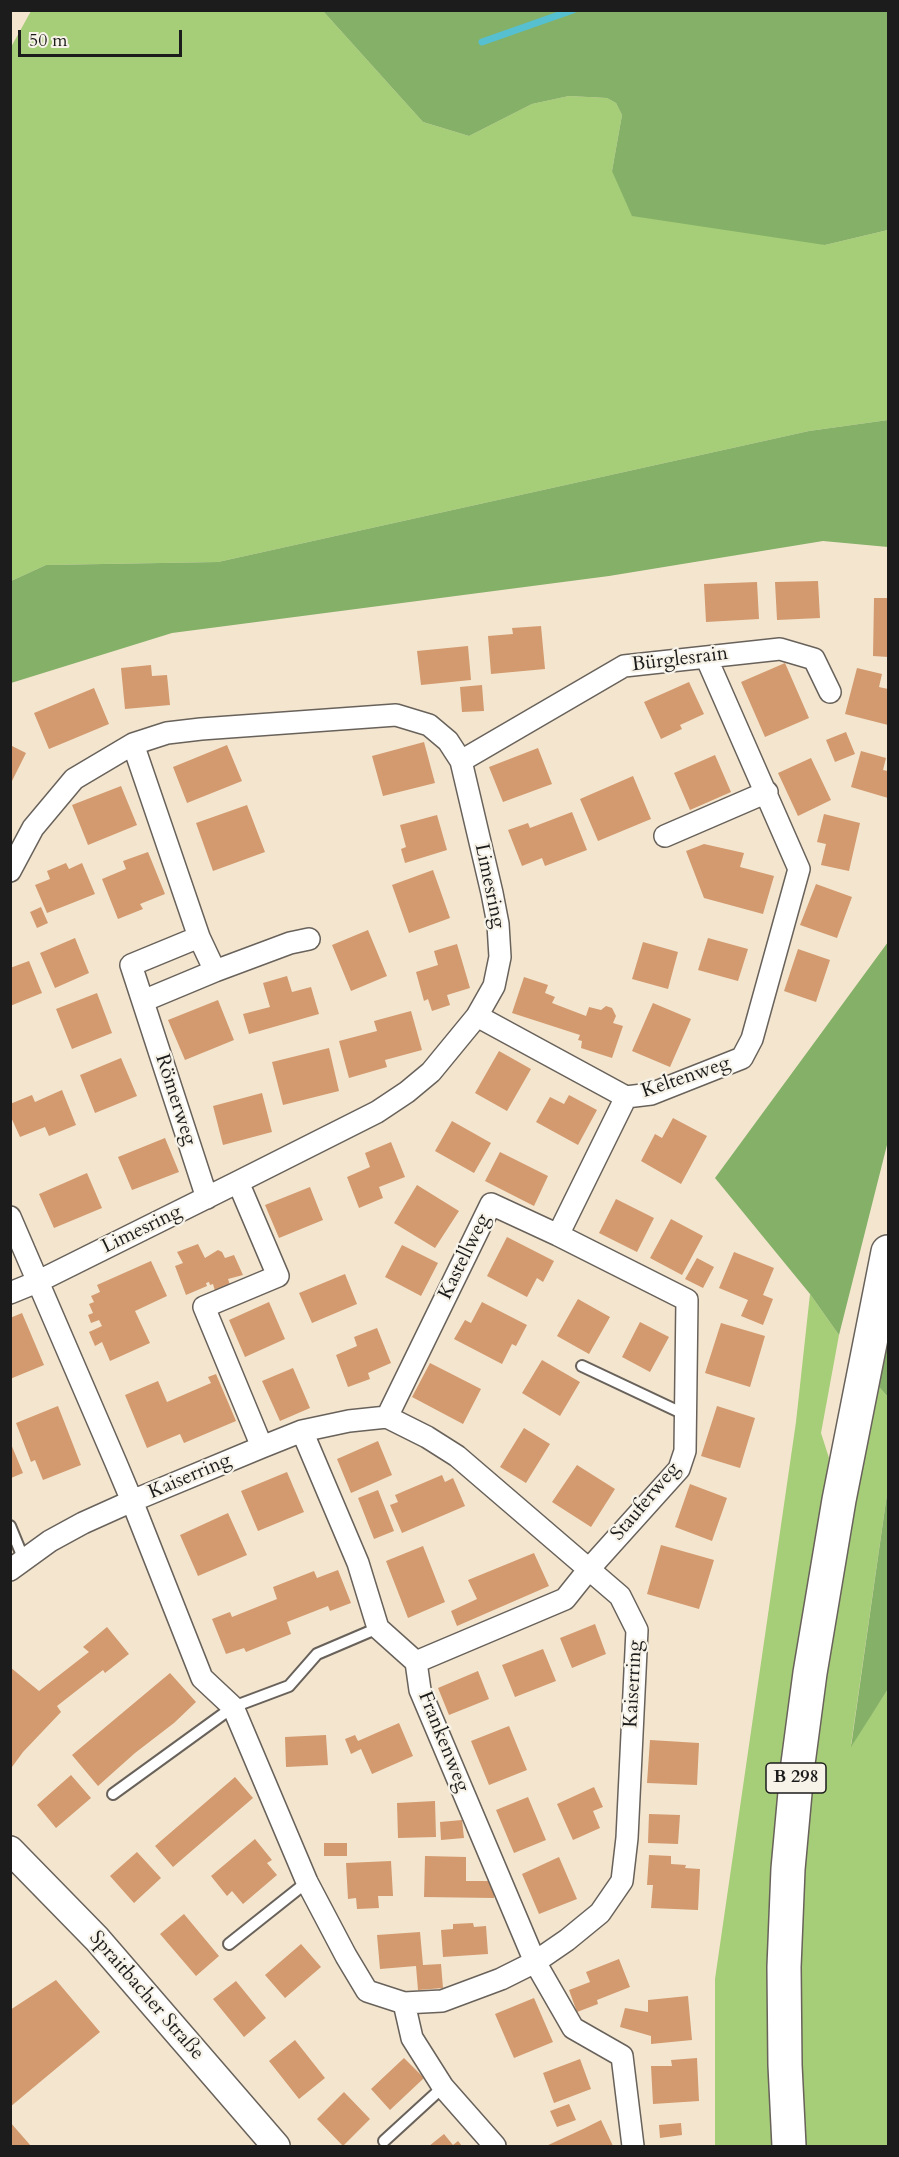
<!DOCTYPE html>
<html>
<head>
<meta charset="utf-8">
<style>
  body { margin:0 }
  #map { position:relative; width:899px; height:2157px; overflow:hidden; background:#f4e5cf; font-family:Cardo,serif }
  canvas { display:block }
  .frame { position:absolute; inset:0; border:12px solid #1c1c1c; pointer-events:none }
  .scale { position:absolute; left:18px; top:30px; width:164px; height:27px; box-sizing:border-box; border:3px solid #1c1c1c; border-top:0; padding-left:8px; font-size:18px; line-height:21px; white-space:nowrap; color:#1c1c1c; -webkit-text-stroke:4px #f7f3e8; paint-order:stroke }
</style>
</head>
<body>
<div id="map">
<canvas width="899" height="2157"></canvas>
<div class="frame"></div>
<div class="scale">50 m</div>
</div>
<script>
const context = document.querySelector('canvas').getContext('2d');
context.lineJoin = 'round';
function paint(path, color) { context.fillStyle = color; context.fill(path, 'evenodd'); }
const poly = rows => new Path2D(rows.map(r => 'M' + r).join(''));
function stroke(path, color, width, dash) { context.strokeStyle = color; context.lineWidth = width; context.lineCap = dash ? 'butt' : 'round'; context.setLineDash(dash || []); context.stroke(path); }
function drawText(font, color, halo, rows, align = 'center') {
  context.font = font + ' Cardo,serif'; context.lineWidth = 4.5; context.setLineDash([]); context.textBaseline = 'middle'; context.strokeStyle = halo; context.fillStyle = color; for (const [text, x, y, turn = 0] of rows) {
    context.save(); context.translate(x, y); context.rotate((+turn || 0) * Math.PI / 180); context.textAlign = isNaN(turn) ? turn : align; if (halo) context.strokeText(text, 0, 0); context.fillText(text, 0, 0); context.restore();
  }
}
paint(poly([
  [31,11,323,11,423,122,469,136,532,104,569,96,607,98,616,103,622,115,612,171,825,245,888,230,888,420,809,431,218,562,46,565,11,581,10,49],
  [810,1294,839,1335,821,1433,829,1458,795,1695,771,2066,772,2146,715,2146,715,1979,796,1422],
  [873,1380,888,1397,888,1487,851,1745,888,1689,888,2146,801,2146,796,2041,801,1887,815,1721]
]), '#a6cd77');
paint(poly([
  [323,11,888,11,888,230,825,245,632,216,612,171,622,115,616,103,607,98,569,96,532,104,469,136,423,122],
  [888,420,888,547,823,541,609,576,172,633,11,683,11,581,46,565,218,562,809,431],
  [888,942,888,1141,839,1335,810,1294,715,1178],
  [888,1324,888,1397,873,1380],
  [888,1487,888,1689,851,1747]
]), '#84b068');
stroke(poly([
  [482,42,573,10]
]), '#56c0d1', 7);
paint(poly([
  [818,581,820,618,777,620,775,582],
  [757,582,759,619,706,622,704,584],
  [874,598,888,598,888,657,873,656],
  [541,626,545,669,491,674,488,636,513,634,512,628],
  [468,646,471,680,421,685,417,651],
  [785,663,809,718,765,737,741,682],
  [151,665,152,676,167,675,170,705,125,709,121,668],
  [857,668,882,674,879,687,888,689,888,725,845,714],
  [689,682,704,714,680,725,682,729,661,739,644,702],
  [482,685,484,711,462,712,460,687],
  [94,688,109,724,49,749,34,713],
  [846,732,855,754,835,762,826,740],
  [424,742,435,783,383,796,372,756],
  [10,745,26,753,10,785],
  [227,745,242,781,187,803,173,767],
  [538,748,552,784,503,802,489,767],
  [861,751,886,758,883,770,888,771,888,798,851,787],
  [715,755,731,792,690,810,674,773],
  [811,758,831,800,798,816,778,773],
  [633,776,651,819,598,841,580,799],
  [121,786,137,825,88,845,72,805],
  [247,805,265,852,213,871,196,823],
  [572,812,587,850,545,866,542,858,522,866,508,830,528,823,530,828],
  [824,814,860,823,849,871,821,865,826,844,817,842],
  [437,815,447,850,405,863,401,849,406,847,400,825],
  [704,844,744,853,740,867,774,876,763,914,704,898,686,851],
  [148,852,165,894,140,904,143,909,118,919,102,879,126,869,123,861],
  [66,863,69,869,82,863,95,894,47,913,35,885,50,879,47,871],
  [433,870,450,918,409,933,392,885],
  [816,884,852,897,837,938,800,925],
  [41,907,48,923,37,928,30,912],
  [368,930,387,976,351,991,332,945],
  [75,938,89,973,55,988,40,953],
  [708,938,748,949,738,981,698,970],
  [643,942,678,952,668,989,632,979],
  [457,944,470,988,447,995,450,1005,432,1011,428,999,424,1001,416,972,438,965,434,951],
  [798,949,830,960,816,1002,784,991],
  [29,961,42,993,10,1006,10,968],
  [287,976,292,992,311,987,319,1014,249,1034,243,1014,270,1007,263,983],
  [524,977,548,985,545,993,555,997,552,1003,586,1016,589,1007,601,1010,606,1006,612,1008,616,1016,613,1023,623,1026,612,1058,581,1048,582,1041,578,1040,580,1035,512,1013],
  [97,993,112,1033,72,1049,56,1009],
  [218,1000,234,1040,185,1060,168,1020],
  [653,1003,691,1019,670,1067,632,1051],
  [411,1011,422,1050,385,1060,387,1067,349,1078,339,1041,377,1031,374,1021],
  [329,1048,339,1091,283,1105,272,1062],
  [499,1051,531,1069,507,1111,475,1093],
  [121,1058,137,1096,95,1113,80,1075],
  [62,1090,76,1125,49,1136,45,1127,20,1137,10,1115,10,1104,32,1095,35,1102],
  [262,1093,272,1132,223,1145,213,1106],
  [569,1095,597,1110,578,1145,536,1122,550,1097,564,1104],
  [673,1118,707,1136,681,1184,641,1161,655,1134,662,1138],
  [452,1121,491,1143,474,1173,435,1151],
  [165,1138,179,1172,132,1190,118,1157],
  [391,1142,405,1177,379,1187,383,1198,359,1208,347,1177,370,1167,365,1153],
  [500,1152,548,1176,534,1206,485,1181],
  [87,1173,102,1208,54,1228,39,1194],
  [417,1185,459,1211,435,1248,394,1223],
  [310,1187,323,1220,279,1238,265,1205],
  [616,1199,654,1218,637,1252,599,1233],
  [671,1219,703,1236,682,1275,650,1258],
  [507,1237,554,1261,543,1282,537,1278,527,1297,487,1276],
  [198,1244,205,1258,218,1250,222,1252,225,1258,234,1255,243,1275,228,1279,230,1285,215,1291,213,1284,210,1285,209,1282,206,1283,207,1286,186,1295,175,1266,183,1263,177,1252],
  [402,1245,438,1263,421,1296,385,1277],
  [734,1252,774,1268,763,1295,773,1299,763,1325,741,1316,748,1300,719,1288],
  [697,1258,714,1267,703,1288,685,1279],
  [151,1261,167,1296,135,1311,150,1343,110,1361,102,1342,95,1346,89,1332,102,1326,99,1320,91,1323,88,1315,93,1313,89,1304,94,1302,91,1296,100,1292,97,1285],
  [345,1274,357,1304,312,1323,299,1293],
  [578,1299,610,1317,589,1354,557,1336],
  [269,1302,285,1339,245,1357,229,1320],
  [482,1302,527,1325,516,1346,512,1344,502,1364,454,1339,465,1320,471,1323],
  [22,1313,44,1365,10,1379,10,1318],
  [640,1322,669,1337,650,1372,622,1357],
  [721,1323,765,1336,750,1387,705,1373],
  [377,1328,391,1363,368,1373,370,1379,348,1387,336,1355,357,1346,354,1337],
  [542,1360,580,1382,560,1416,522,1393],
  [430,1363,481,1389,463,1424,412,1397],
  [293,1368,310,1408,280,1421,262,1381],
  [216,1374,236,1421,184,1443,180,1434,147,1448,125,1395,158,1381,167,1402,211,1383,208,1377],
  [58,1406,81,1465,43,1480,35,1460,31,1462,16,1423],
  [717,1406,755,1418,740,1468,701,1456],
  [524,1428,550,1444,526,1483,500,1467],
  [378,1441,392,1475,351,1493,337,1459],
  [11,1444,23,1473,11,1478],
  [577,1465,615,1489,591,1527,552,1502],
  [287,1472,304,1512,258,1531,241,1491],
  [442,1475,445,1482,453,1478,465,1506,402,1533,390,1505,398,1502,395,1495],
  [690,1484,727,1498,712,1541,675,1527],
  [378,1490,394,1531,374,1539,358,1498],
  [228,1513,247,1555,198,1576,180,1535],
  [661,1545,714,1560,699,1609,647,1594],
  [423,1546,445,1602,408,1618,386,1561],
  [534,1553,549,1586,457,1626,451,1611,477,1599,468,1580],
  [338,1570,351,1603,330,1611,328,1606,287,1622,291,1634,246,1652,244,1648,226,1654,212,1619,230,1612,232,1617,277,1599,273,1587,314,1571,317,1578],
  [595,1624,606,1654,572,1668,560,1638],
  [107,1627,129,1654,105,1673,103,1670,57,1706,61,1712,23,1752,12,1767,10,1765,10,1667,39,1691,89,1652,83,1647],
  [543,1649,556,1681,515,1697,502,1665],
  [478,1671,489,1699,449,1715,438,1688],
  [170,1673,196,1702,174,1723,135,1753,98,1786,72,1755],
  [399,1723,413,1756,372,1774,361,1749,351,1754,345,1739,355,1735,358,1741],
  [509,1726,527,1770,489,1785,471,1741],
  [326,1735,328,1765,286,1767,285,1737],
  [650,1740,699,1743,697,1785,647,1783],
  [71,1775,91,1798,56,1828,37,1805],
  [235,1777,253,1798,173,1867,155,1846],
  [594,1787,603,1807,593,1811,600,1828,573,1840,557,1804],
  [528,1797,546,1840,514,1853,496,1810],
  [435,1801,436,1837,398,1838,397,1803],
  [649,1814,680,1815,678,1844,648,1843],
  [462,1820,464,1838,441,1840,440,1822],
  [255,1839,272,1860,267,1863,277,1875,243,1904,232,1891,227,1896,211,1876],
  [324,1843,347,1843,347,1856,324,1856],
  [137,1852,161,1878,134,1903,110,1876],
  [649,1855,671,1856,671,1864,686,1865,685,1868,700,1869,698,1910,651,1908,653,1885,647,1885],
  [425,1856,466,1857,466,1881,494,1881,494,1898,424,1897],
  [559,1857,577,1899,539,1914,522,1874],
  [391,1861,393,1896,378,1896,379,1908,357,1909,356,1898,348,1899,346,1863],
  [184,1914,219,1956,196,1976,160,1934],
  [473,1923,474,1927,486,1926,488,1954,443,1957,441,1930,453,1929,453,1924],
  [420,1932,423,1965,441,1964,443,1988,418,1990,416,1966,380,1969,377,1935],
  [301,1944,321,1967,285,1998,265,1975],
  [619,1959,630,1987,597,2000,598,2004,577,2012,569,1990,590,1982,586,1972],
  [56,1980,100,2032,10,2107,10,2010],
  [236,1981,266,2018,244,2037,213,1999],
  [688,1996,692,2040,651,2044,651,2036,620,2027,625,2008,648,2012,648,2000],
  [534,1998,553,2042,514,2058,495,2014],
  [295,2040,325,2078,299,2099,269,2061],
  [404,2058,424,2078,390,2110,371,2089],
  [697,2058,699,2101,653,2104,651,2066,672,2066,671,2060],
  [580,2059,591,2089,554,2103,543,2073],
  [344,2092,370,2119,343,2146,317,2119],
  [569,2104,576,2120,557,2127,550,2111],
  [601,2120,613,2146,546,2146,583,2129],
  [10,2122,31,2146,10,2146],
  [681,2123,682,2135,660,2138,659,2125],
  [444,2134,453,2145,458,2141,462,2146,429,2146]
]), '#d29a6e');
const service = poly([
  [582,1366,686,1415],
  [10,1526,24,1560],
  [113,1794,233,1707,289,1686,317,1654,378,1628],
  [229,1944,307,1882],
  [384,2141,443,2087]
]);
const minor = poly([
  [133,744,199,937],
  [461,761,624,666,780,649,814,659,830,692],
  [665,836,767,792],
  [10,871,33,828,74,779,133,744,167,733,201,729,396,715,429,725,448,741,461,761,492,893,498,924,500,957,494,986,477,1016,431,1072,407,1092,377,1112,238,1182,37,1282,10,1293],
  [215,971,290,943,309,939],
  [143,1001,215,971,199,937,131,965,207,1198],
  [477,1016,626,1097,651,1094,742,1058,752,1039,799,869,706,657],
  [238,1182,278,1276,204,1307,262,1447],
  [10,1217,116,1463,132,1501,202,1678,233,1707,307,1882,346,1956,367,1991,404,2003,442,2001,501,1979,535,1962,567,1940,600,1913,622,1881,627,1838,637,1630,620,1596,457,1456,427,1437,387,1417,349,1421,302,1431,262,1447,132,1501,83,1523,50,1541,10,1570],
  [558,1235,626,1097],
  [387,1417,491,1204,558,1235,687,1300,685,1451,679,1469,589,1569,565,1599,416,1662],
  [302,1431,358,1563,378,1628,416,1662,420,1690,535,1962,573,2028,622,2056,633,2146],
  [404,2003,412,2038,443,2087,495,2146]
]);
const tertiary = poly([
  [10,1850,97,1939,276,2146]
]);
const primary = poly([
  [789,2146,785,2065,784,1967,788,1869,797,1771,810,1673,839,1500,888,1252]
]);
stroke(service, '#68625b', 14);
stroke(minor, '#68625b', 24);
stroke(tertiary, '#68625b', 30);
stroke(primary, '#68625b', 36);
stroke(service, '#fff', 10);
stroke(minor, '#fff', 21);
stroke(tertiary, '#fff', 27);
stroke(primary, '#fff', 33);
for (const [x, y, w] of [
  [796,1778,60]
]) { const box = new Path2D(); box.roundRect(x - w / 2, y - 15, w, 30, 4.5); context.fillStyle = '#f7f3e8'; context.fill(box); stroke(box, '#1c1c1c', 1.5); }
drawText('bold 18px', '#1c1c1c', null, [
  ["B 298",796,1778]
]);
drawText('20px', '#1c1c1c', '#f7f3e8', [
  ["Bürglesrain",680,660,-7],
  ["Limesring",489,886,78],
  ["Keltenweg",686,1078,-19],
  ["Römerweg",175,1100,72],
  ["Limesring",142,1230,-26],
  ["Kastellweg",465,1257,-64],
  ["Kaiserring",190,1477,-23],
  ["Stauferweg",646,1502,-50],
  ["Kaiserring",634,1684,-87],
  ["Frankenweg",443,1742,68],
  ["Spraitbacher Straße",146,1996,49]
]);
</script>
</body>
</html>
